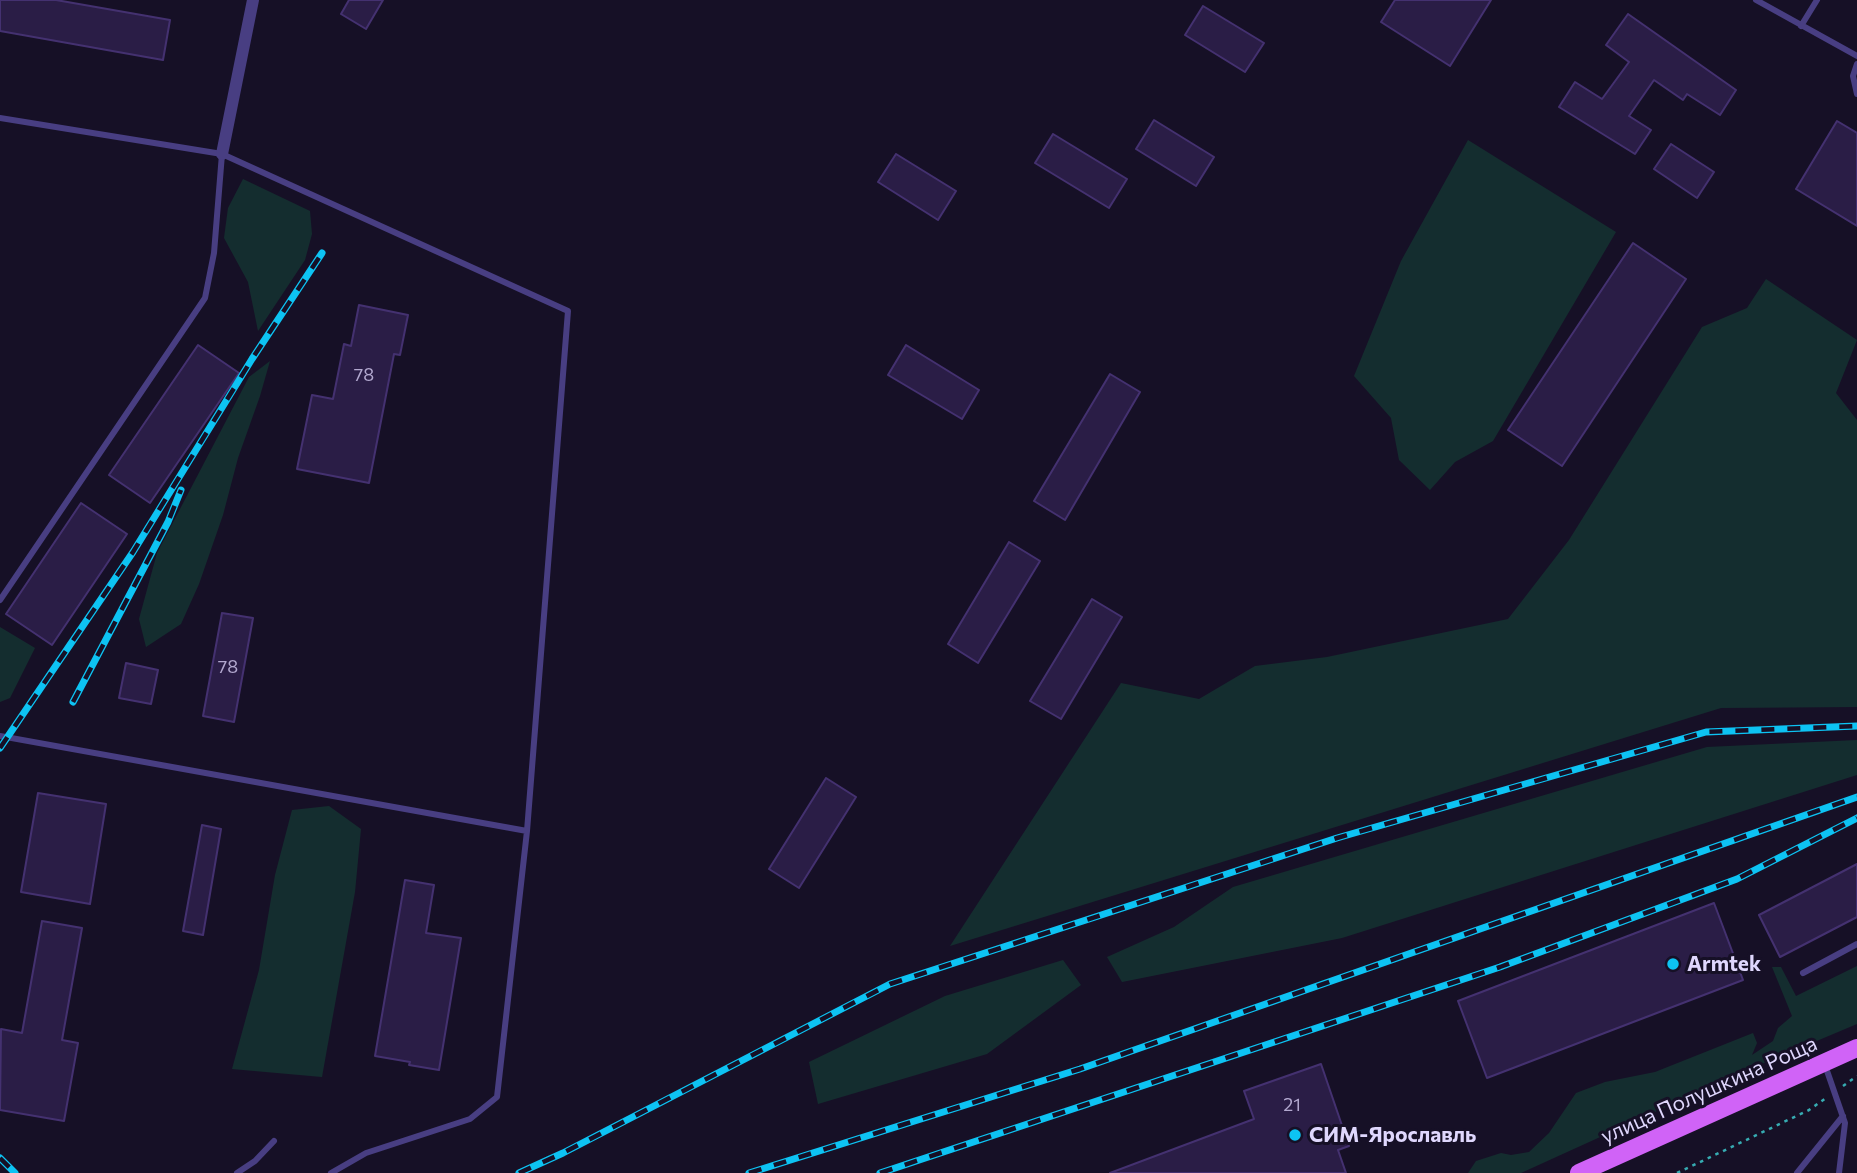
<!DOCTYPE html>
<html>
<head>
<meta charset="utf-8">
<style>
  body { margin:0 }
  canvas { display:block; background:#161026 }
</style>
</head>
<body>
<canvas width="1857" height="1173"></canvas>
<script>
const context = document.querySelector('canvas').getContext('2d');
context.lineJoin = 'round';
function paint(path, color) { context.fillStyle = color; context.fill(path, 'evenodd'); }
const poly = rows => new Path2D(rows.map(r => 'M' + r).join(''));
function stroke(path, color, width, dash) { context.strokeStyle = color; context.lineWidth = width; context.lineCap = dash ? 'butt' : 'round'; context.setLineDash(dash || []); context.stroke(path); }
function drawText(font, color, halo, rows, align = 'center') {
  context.font = font + ' Commissioner,sans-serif'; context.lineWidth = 6; context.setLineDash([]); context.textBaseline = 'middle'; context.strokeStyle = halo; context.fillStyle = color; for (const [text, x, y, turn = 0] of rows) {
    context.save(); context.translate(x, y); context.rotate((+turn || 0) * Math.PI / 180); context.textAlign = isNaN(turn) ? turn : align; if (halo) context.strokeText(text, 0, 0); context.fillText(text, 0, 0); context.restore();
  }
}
paint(poly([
  [1468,140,1616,232,1493,441,1455,462,1430,490,1399,460,1391,418,1354,376,1401,261],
  [243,179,310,211,312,234,305,260,258,331,248,282,224,238,228,208],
  [1766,279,1857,340,1836,393,1857,420,1857,707,1721,708,950,946,1121,683,1199,699,1255,666,1327,657,1508,619,1569,540,1702,327,1747,308],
  [270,361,260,396,238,458,223,515,199,584,181,624,146,647,139,619,157,553,249,377],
  [0,627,35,648,10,698,0,702],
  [1857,740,1857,775,1342,938,1122,982,1107,957,1174,927,1233,887,1707,747],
  [329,806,361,829,355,892,322,1077,232,1069,259,970,275,875,292,810],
  [1063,960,1081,985,987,1054,818,1104,809,1062,945,996],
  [1857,966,1857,1024,1743,1072,1521,1173,1468,1173,1476,1161,1501,1153,1511,1155,1529,1152,1549,1133,1576,1093,1605,1082,1655,1072,1753,1033,1757,1043,1752,1055,1773,1041,1778,1028,1792,1016,1772,967,1781,967,1796,996]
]), '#142d2f');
const building = poly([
  [0,0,56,0,170,20,163,60,0,31,0,0],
  [349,0,383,0,366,29,341,14,349,0],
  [1395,0,1491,0,1450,66,1381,22,1395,0],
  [1203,6,1264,43,1245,72,1185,35,1203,6],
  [1628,14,1736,90,1720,115,1687,94,1683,100,1654,80,1629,116,1651,130,1635,154,1559,107,1575,82,1602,99,1629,62,1606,45,1628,14],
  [1154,120,1214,157,1196,186,1136,149,1154,120],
  [1837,121,1857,133,1857,226,1796,189,1837,121],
  [1053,134,1127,179,1109,208,1035,163,1053,134],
  [1671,144,1714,172,1697,198,1654,169,1671,144],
  [896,154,956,191,938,220,878,182,896,154],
  [1633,243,1686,279,1562,466,1508,430,1633,243],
  [359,305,408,315,400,355,394,354,369,483,297,469,312,395,333,399,344,344,351,346,359,305],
  [198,345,239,373,150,503,109,475,198,345],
  [906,345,979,390,962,419,888,375,906,345],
  [1110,374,1140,392,1065,520,1034,501,1110,374],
  [81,503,127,534,52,645,6,614,81,503],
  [1009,542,1040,561,978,663,948,644,1009,542],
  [1092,599,1122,617,1061,719,1030,701,1092,599],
  [222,613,253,618,234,722,203,716,222,613],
  [126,663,158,670,151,704,119,698,126,663],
  [826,778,856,797,799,888,769,869,826,778],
  [38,793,106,804,90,904,21,892,38,793],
  [202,825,221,829,203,935,183,931,202,825],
  [1857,864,1857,917,1780,957,1759,915,1857,864],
  [405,880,434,885,426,933,461,938,439,1070,409,1065,410,1062,375,1056,405,880],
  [1714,903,1743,980,1487,1078,1458,1001,1714,903],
  [42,921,82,928,62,1040,78,1043,64,1121,0,1110,1,1029,22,1033,42,921],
  [1321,1064,1349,1146,1338,1150,1346,1173,1110,1173,1254,1119,1244,1091,1321,1064]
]);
paint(building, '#2a1d46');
stroke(building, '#443170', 2);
stroke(poly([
  [1843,1086,1857,1076],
  [1677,1173,1809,1110,1826,1098]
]), '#36acb2', 2.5, [3.5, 5]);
stroke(poly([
  [1756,0,1857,56],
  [1801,26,1817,0],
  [1857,64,1853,76,1857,94],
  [0,118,222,154,568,311,527,831,497,1097,470,1119,366,1153,331,1173],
  [0,600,205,298,214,253,222,154],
  [0,736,527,831],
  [1803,973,1857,944],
  [1825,1065,1845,1123,1839,1173],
  [237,1173,255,1161,274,1141],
  [1797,1173,1843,1116]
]), '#483e82', 6);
stroke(poly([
  [222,154,253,0]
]), '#483e82', 12);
stroke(poly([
  [1579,1173,1857,1048]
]), '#d063f7', 18);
const rail = poly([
  [73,702,168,522,181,490],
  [0,748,133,552,252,359,322,253],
  [0,1158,15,1173],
  [519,1173,563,1153,890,984,1337,838,1706,732,1857,726],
  [749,1173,1080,1069,1857,797],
  [880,1173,1500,967,1737,879,1857,818]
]);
stroke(rail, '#0dc3f3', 7);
stroke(rail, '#161026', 4.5, [13]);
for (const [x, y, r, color] of [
  [1673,964,7,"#0dc3f3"],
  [1295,1135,7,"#0dc3f3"]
]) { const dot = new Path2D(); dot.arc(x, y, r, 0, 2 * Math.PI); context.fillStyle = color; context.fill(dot); stroke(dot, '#161026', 2.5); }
drawText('18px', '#b2a8cf', null, [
  ["78",364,375],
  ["78",228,667],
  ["21",1292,1105]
]);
drawText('bold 21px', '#dfd7fd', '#161026', [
  ["Armtek",1687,964],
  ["СИМ-Ярославль",1309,1135]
], 'left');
drawText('21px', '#dfd7fd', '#161026', [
  ["улица Полушкина Роща",1709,1090,-24]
]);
</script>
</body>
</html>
